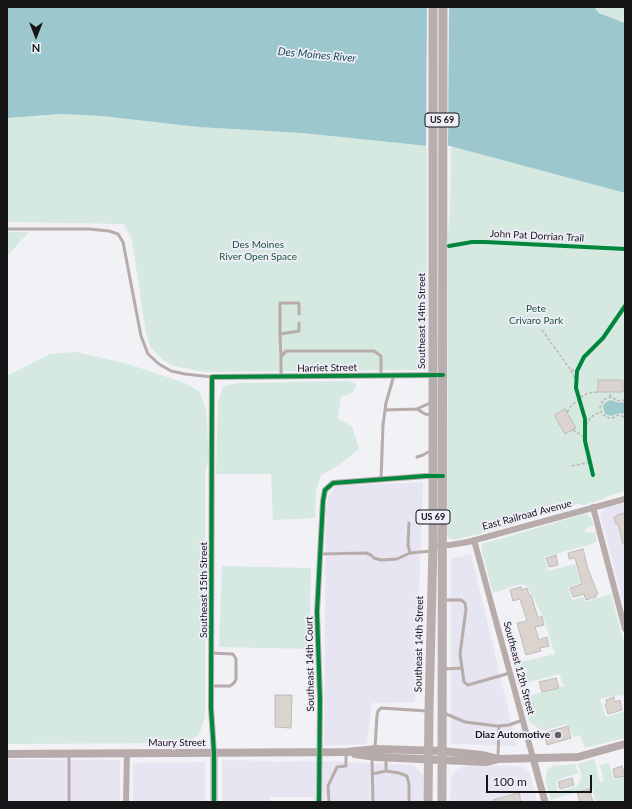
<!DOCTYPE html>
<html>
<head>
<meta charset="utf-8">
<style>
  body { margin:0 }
  #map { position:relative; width:632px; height:809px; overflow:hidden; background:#f1f1f6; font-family:Lato,sans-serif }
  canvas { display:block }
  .frame { position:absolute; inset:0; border:8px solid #151417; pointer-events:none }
  .north { position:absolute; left:16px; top:16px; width:40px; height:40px; -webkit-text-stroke:3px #f0eef9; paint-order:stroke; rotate:180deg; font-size:11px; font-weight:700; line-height:16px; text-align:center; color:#151417 }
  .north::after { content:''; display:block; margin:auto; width:14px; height:18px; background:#151417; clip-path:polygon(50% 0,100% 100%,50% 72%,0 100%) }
  .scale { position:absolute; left:486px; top:775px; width:106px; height:18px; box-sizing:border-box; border:2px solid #151417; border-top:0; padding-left:5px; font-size:12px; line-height:14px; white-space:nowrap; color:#151417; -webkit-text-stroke:3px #f0eef9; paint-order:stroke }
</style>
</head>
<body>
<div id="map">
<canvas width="632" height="809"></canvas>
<div class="frame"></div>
<div class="north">N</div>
<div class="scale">100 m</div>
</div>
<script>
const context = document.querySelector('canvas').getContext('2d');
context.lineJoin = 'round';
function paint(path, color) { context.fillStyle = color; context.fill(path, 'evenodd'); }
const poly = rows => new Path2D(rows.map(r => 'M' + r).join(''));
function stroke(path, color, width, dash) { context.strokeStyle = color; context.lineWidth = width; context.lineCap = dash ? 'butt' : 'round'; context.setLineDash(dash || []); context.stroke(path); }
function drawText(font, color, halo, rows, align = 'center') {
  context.font = font + ' Lato,sans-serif'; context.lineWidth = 3.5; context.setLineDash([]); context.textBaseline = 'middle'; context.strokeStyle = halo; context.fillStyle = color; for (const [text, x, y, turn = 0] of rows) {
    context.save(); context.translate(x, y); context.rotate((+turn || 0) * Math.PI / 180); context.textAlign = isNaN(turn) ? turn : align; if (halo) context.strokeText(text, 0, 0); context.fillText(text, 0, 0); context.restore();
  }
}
paint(poly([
  [423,482,415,702,372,703,367,744,324,746,326,511,328,497,336,486],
  [625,503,625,610,600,514,605,508],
  [471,554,517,746,451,744,451,559],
  [7,759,120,760,120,802,7,802],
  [222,760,270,761,270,762,322,761,414,765,423,775,423,802,314,802,314,797,270,797,270,802,222,802],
  [205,762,205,802,133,802,133,763],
  [476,765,518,766,524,768,529,772,537,802,450,802,451,780,454,773,456,770,465,766]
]), '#e6e5f1');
paint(poly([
  [594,7,625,7,625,23,599,13],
  [61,114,101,116,198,127,302,133,427,146,427,370,206,372,177,367,164,361,151,348,146,333,132,240,124,224,7,222,7,118],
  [451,146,625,193,625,491,608,496,601,500,584,505,578,504,520,520,515,524,455,540,449,538,447,533,448,249,447,232,448,232,450,212],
  [7,232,29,232,7,256],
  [76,352,128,364,182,382,199,391,206,409,209,456,205,473,205,717,199,735,185,743,7,744,7,376,50,354],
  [348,381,357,384,353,392,341,397,338,419,352,426,359,449,339,465,321,475,316,492,315,518,273,520,271,474,216,474,218,402,223,386,239,383],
  [587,514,592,520,593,526,585,529,586,533,595,532,597,541,592,544,544,557,548,571,575,564,581,583,568,587,572,600,583,597,585,602,611,594,625,646,625,695,613,696,600,699,606,717,625,711,625,738,585,748,580,735,573,737,568,724,542,731,529,721,521,698,564,686,559,674,518,685,515,674,527,672,526,667,515,670,513,664,555,654,543,616,527,586,522,584,493,593,482,552,482,544,581,515],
  [222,566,311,568,309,649,219,647],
  [594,759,600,782,604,781,600,765,609,763,614,780,625,776,625,802,596,802,592,787,551,800,545,779,547,770,552,766,575,764,578,773,556,781,558,792,577,786,582,777,578,764]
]), '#d6e9e1');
paint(poly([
  [7,7,594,7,599,13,625,23,625,193,450,146,427,146,302,133,198,127,101,116,61,114,7,118],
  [610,400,619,403,625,402,625,414,619,413,611,416,605,414,603,406,605,403]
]), '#9cc8cd');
paint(poly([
  [427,7,449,7,448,148,426,148]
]), '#f1f1f6');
const building = poly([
  [598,380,623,380,623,392,598,392,598,380],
  [565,409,576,428,565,434,554,415,565,409],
  [625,513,625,544,623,544,618,523,616,524,614,517,618,516,617,515,625,513],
  [583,549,588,569,598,594,596,595,596,597,586,600,584,594,573,597,570,588,582,584,575,558,569,559,568,553,583,549],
  [556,555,558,565,549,567,546,558,556,555],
  [521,587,522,590,527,588,529,595,531,595,538,618,542,616,544,625,535,627,539,640,547,637,549,646,540,648,541,651,526,655,517,623,527,621,520,599,513,601,510,590,521,587],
  [556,678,559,688,542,692,539,682,556,678],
  [275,695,292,695,291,728,275,727,275,695],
  [614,697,615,702,620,700,622,710,608,714,605,705,607,704,606,700,614,697],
  [568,726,571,738,547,745,544,733,568,726],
  [622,766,625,776,615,778,613,769,622,766],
  [572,778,574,785,560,789,558,782,572,778],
  [589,789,593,802,580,802,577,792,589,789],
  [519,793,521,802,493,802,493,800,519,793]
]);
paint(building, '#dad3ce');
stroke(building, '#bdbcbd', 1);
stroke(poly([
  [542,330,570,369,576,380],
  [571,370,577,371],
  [610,397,610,392],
  [625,400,617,401,612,397,607,398,603,400,600,407,602,414,609,418,613,418,618,415,625,417],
  [567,412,572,405,581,397,588,393,598,392],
  [586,425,591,417,600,412],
  [573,430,584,437],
  [572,466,590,462]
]), '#bbb5b5', 1.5, [3, 2]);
stroke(poly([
  [7,229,89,229,109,231,118,234,123,242,141,336,148,354,159,364,171,371,185,374,212,377],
  [299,314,299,303,280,303,280,334,299,331,299,323],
  [280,334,281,357],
  [281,376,281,357,286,351,374,351,381,356,381,375],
  [417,409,425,414,432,415],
  [385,410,417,409,432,402],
  [417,457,423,455,432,450],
  [381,480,383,425,386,403,394,375],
  [409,523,408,545,410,553],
  [320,554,366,553,371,555,374,558,381,560,397,559,410,553,431,551],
  [444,600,461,600,465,603,466,609,460,654,464,682,468,685,510,673],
  [211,653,233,654,236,659,236,679,234,683,230,686,211,686],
  [444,669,462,668],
  [444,713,465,722,497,726,509,725,523,720],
  [375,749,377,715,378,711,381,708,427,711],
  [69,754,69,802],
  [498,757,499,726],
  [372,758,373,802],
  [386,771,399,773,407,776,409,784,409,802],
  [372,774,386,771,386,758],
  [329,802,328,786,337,767,346,766,346,752]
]), '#b7acaa', 3);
stroke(poly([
  [593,507,625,629],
  [474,540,533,758],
  [439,545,450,545,468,542,625,499],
  [214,753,211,708,212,377,435,375],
  [126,802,127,753],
  [319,802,320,700,317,612,323,501,325,490,333,483,426,476,443,476]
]), '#b7acaa', 6);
stroke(poly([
  [214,753,214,802],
  [533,758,545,802]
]), '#b7acaa', 7);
stroke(poly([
  [7,754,346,752,377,749,442,751,482,755,498,759],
  [355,754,376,757,486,762,498,759,578,757,625,744]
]), '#b6abaa', 8);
stroke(poly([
  [428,802,429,711,433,545,433,7],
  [442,802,443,7]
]), '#b8aead', 9);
stroke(poly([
  [449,246,472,242,485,242,625,249],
  [593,475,585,441,585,419,576,388,577,371,584,357,603,338,625,306],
  [214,802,214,753,211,708,212,377,443,375],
  [319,802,320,700,317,612,323,501,325,490,333,483,426,476,443,476]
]), '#00873e', 4);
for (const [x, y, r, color] of [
  [558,735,4,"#626165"]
]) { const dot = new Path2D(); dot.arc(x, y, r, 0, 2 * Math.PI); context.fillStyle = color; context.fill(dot); stroke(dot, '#f0eef9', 1.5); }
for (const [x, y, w] of [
  [442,120,34],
  [433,517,34]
]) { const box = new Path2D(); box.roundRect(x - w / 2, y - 7, w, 14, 3); context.fillStyle = '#f0eef9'; context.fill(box); stroke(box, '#151417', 1); }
drawText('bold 9px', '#151417', null, [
  ["US 69",442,120],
  ["US 69",433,517]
]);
drawText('10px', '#151417', '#f0eef9', [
  ["John Pat Dorrian Trail",537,236,3],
  ["Southeast 14th Street",422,321,-90],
  ["Harriet Street",327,368,-1],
  ["East Railroad Avenue",527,515,-15],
  ["Southeast 15th Street",204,590,-90],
  ["Southeast 14th Street",419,644,-89],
  ["Southeast 14th Court",310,664,-91],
  ["Southeast 12th Street",519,668,75],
  ["Maury Street",177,743]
]);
drawText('10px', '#18543b', '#f0eef9', [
  ["Des Moines",258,245],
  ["River Open Space",258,257],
  ["Pete",536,309],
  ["Crivaro Park",536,321]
]);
drawText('bold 10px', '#151417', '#f0eef9', [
  ["Diaz Automotive",550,735]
], 'right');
drawText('italic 11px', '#154d51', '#f0eef9', [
  ["Des Moines River",317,55,5]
]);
</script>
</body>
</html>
